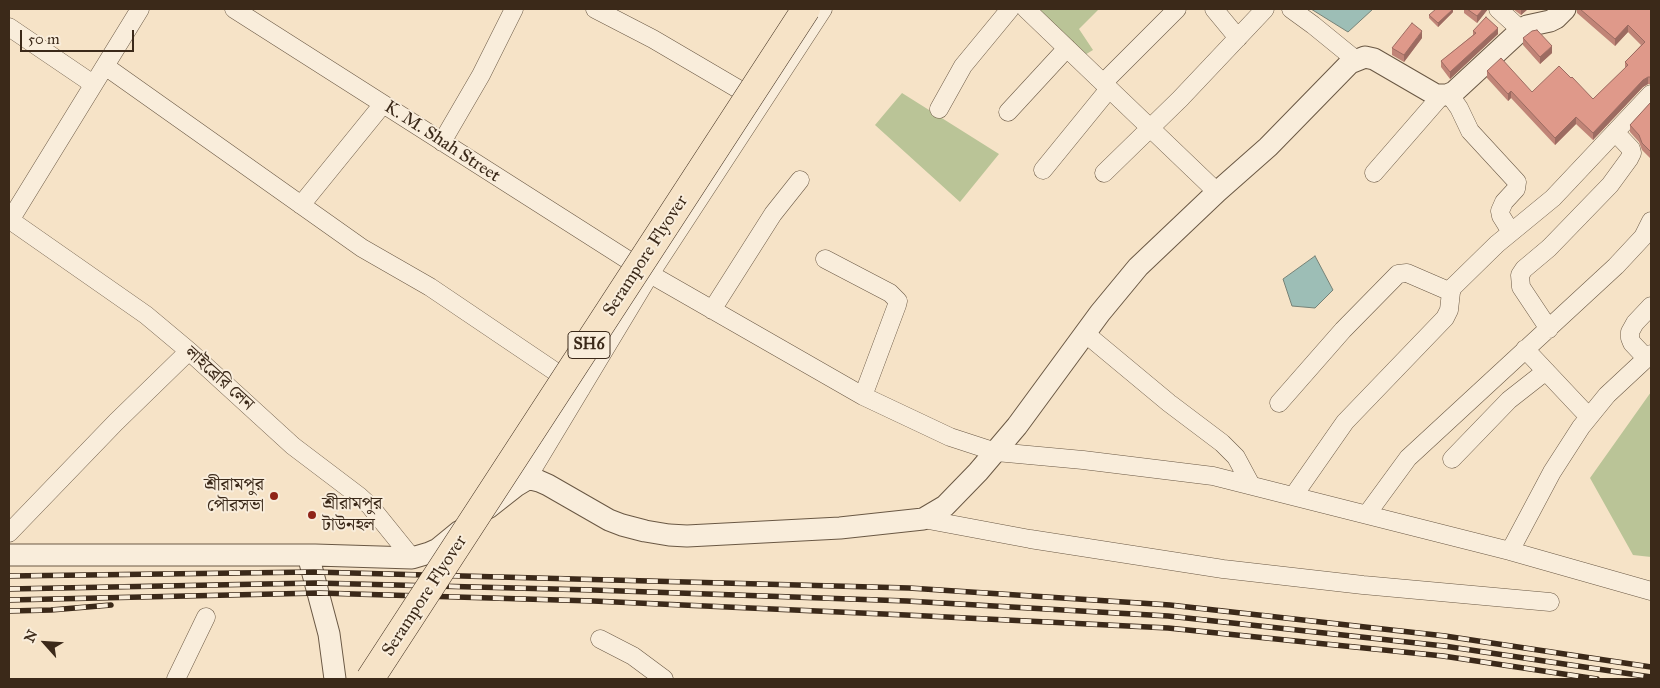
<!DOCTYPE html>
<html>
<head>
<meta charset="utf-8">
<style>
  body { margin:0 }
  #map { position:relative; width:1660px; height:688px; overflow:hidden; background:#f6e3c7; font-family:"IM FELL Great Primer",serif }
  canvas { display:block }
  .frame { position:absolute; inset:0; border:10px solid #3b2919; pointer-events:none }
  .north { position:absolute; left:20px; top:618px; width:50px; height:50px; -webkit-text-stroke:4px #f9eddb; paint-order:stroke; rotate:296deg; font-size:14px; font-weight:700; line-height:20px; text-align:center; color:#3b2919 }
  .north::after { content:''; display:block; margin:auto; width:18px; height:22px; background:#3b2919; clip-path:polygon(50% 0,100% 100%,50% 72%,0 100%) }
  .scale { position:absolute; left:20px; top:30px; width:114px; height:22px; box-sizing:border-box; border:2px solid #3b2919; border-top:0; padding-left:6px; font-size:15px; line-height:18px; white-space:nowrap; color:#3b2919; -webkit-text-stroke:4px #f9eddb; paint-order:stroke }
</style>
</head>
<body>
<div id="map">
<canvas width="1660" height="688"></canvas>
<div class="frame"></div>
<div class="north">N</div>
<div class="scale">50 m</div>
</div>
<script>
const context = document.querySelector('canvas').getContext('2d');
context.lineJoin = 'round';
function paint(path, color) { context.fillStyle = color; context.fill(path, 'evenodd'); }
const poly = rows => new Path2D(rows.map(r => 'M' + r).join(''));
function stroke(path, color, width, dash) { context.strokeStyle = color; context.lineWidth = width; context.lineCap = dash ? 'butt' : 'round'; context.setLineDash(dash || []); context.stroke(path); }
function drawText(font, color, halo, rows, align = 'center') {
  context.font = font + ' "IM FELL Great Primer","Noto Serif Bengali",serif'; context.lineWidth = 4; context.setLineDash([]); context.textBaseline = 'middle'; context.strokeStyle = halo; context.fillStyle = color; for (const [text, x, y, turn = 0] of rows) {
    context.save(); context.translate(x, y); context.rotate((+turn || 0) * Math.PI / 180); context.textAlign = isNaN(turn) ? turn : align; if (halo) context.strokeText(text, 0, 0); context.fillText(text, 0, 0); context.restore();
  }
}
paint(poly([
  [1036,9,1099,9,1079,29,1093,50,1083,56],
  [902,93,999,154,960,202,875,125],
  [1651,392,1651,557,1633,555,1590,478]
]), '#bac497');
const water = poly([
  [1311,9,1373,9,1348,32,1311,9],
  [1315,256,1333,290,1315,308,1292,306,1283,279,1315,256]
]);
paint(water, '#9dbeb6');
stroke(water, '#768277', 1);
const minor = poly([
  [234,9,650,274,863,396,950,437,996,452,1083,460,1213,476,1510,551,1651,591],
  [595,9,653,39,757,100],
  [1026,9,1217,192],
  [1214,9,1238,38],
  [1291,9,1313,25,1356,60],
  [1498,9,1521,30],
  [9,27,93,84],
  [105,66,362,248,430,287,581,389],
  [1103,83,1177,9],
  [1449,94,1459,108,1470,131,1517,182,1516,189,1504,202,1500,211,1501,216,1511,232],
  [939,109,963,66,1010,9],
  [1008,112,1067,48],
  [442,142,481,75,514,9],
  [1043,170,1109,89],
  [1104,173,1180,99,1265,9],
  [1374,173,1441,96],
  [301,205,383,104],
  [10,220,146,315,189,351,293,446,359,496,370,506,412,558],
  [9,222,140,9],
  [825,259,890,293,898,301,897,305,863,396],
  [712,310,773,214,800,180],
  [1549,329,1521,287,1520,275,1524,269,1549,248,1610,185,1629,159,1632,153,1631,149,1615,132],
  [1086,334,1169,403,1222,443,1236,457,1251,485],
  [1525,349,1589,417],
  [1647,359,1632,343,1630,338,1630,332,1635,323,1651,306],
  [1279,403,1343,330,1398,274,1407,273,1451,292],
  [1452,459,1509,400,1546,371],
  [526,480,650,274,823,9],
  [1294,495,1345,422,1445,318,1449,310,1451,292,1453,287,1497,244,1553,198,1651,94],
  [1367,514,1408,458,1616,266,1643,237,1651,221],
  [923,519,1030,539,1223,569,1363,585,1550,602],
  [9,533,116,422,189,351],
  [1510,551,1552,472,1581,427,1607,395,1651,354],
  [600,639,633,656,664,679],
  [176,679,206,617]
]);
const tertiary = poly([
  [488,508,516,486,526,480,531,479,539,481,548,485,609,520,622,525,645,531,669,535,687,536,840,528,923,519,945,506,978,472,1017,426,1100,313,1138,267,1217,192,1268,147,1350,63,1365,57,1374,59,1436,95,1447,95,1454,92,1521,30,1527,26,1550,21,1556,18,1565,9],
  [9,555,315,555,412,558,429,553,438,549,460,531],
  [308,555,329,634,335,679]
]);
stroke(minor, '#6a5844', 19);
stroke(tertiary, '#6a5844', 23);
stroke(minor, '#f9eddb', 18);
stroke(tertiary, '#f9eddb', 21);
const rail = poly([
  [9,576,314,572,909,588,1170,605,1445,636,1651,667],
  [9,589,316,583,593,590,907,601,1168,616,1444,646,1651,677],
  [9,600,319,593,593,601,906,615,1168,628,1443,656,1597,679],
  [9,611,51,610,111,605]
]);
stroke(rail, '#3b2919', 5.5);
stroke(rail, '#f9eddb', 4, [11]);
const primaryBridge = poly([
  [370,679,806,9]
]);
stroke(primaryBridge, '#3b2919', 29, []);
stroke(primaryBridge, '#f6e3c7', 28);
paint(poly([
  [1464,9,1488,9,1477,23,1464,13],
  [1513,9,1528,9,1521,15],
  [1577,9,1651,9,1651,84,1648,84,1643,87,1593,140,1576,124,1555,145,1511,98,1508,101,1487,78,1487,71,1532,92,1571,78,1593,99,1625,68,1625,62,1641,45,1628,32,1615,46,1577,13],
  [1453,12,1438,27,1429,18,1429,15],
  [1473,31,1498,34,1450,79,1441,67,1441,61,1473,35],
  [1422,38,1404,62,1392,55,1392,48],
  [1523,38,1552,53,1540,64,1523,45],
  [1651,102,1651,159,1642,150,1639,142,1630,132,1630,125]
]), '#c08477');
paint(poly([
  [1453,9,1453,12,1438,27,1438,23],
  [1483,9,1488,9,1477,23,1477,16],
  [1521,9,1528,9,1521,15],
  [1628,25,1628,32,1615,46,1615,39],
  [1498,28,1498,34,1450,79,1450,72],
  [1422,31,1422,38,1404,62,1404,55],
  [1552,46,1552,53,1540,64,1540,57],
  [1648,77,1648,84,1643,87,1593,140,1593,133,1643,80],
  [1511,91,1511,98,1508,101,1508,94],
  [1576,117,1576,124,1555,145,1555,138]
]), '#9c6b61');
const building = poly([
  [1436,9,1453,9,1438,23,1429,15,1436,9],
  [1467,9,1483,9,1477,16,1467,9],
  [1580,9,1651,9,1651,77,1648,77,1643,80,1593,133,1576,117,1555,138,1511,91,1508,94,1487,71,1501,58,1532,92,1559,66,1571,78,1572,77,1593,99,1628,65,1625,62,1645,42,1628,25,1615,39,1580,9],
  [1486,17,1498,28,1450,72,1441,61,1476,33,1473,31,1486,17],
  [1412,23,1422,31,1404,55,1392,48,1412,23],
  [1537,30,1552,46,1540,57,1523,38,1532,31,1537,30],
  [1651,102,1651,152,1642,143,1639,135,1630,125,1651,102]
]);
paint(building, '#df998a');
stroke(building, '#9c6b61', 1);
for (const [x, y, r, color] of [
  [274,496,5,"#8f2418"],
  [312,515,5,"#8f2418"]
]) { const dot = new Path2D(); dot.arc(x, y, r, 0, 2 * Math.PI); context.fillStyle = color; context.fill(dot); stroke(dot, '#f9eddb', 2); }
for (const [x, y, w] of [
  [589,345,42]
]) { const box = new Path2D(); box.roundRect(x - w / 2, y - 13.5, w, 27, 4); context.fillStyle = '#f9eddb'; context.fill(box); stroke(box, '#3b2919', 1); }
drawText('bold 16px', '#3b2919', null, [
  ["SH6",589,345]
]);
drawText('18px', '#3b2919', '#f9eddb', [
  ["K. M. Shah Street",442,142,33],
  ["Serampore Flyover",646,256,-57],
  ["লাইব্রেরি লেন",219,379,42],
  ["Serampore Flyover",425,596,-57]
]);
drawText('18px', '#3b2919', '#f9eddb', [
  ["শ্রীরামপুর",264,486],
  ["পৌরসভা",264,507],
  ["শ্রীরামপুর",322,505,"left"],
  ["টাউনহল",322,526,"left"]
], 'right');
</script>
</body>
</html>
